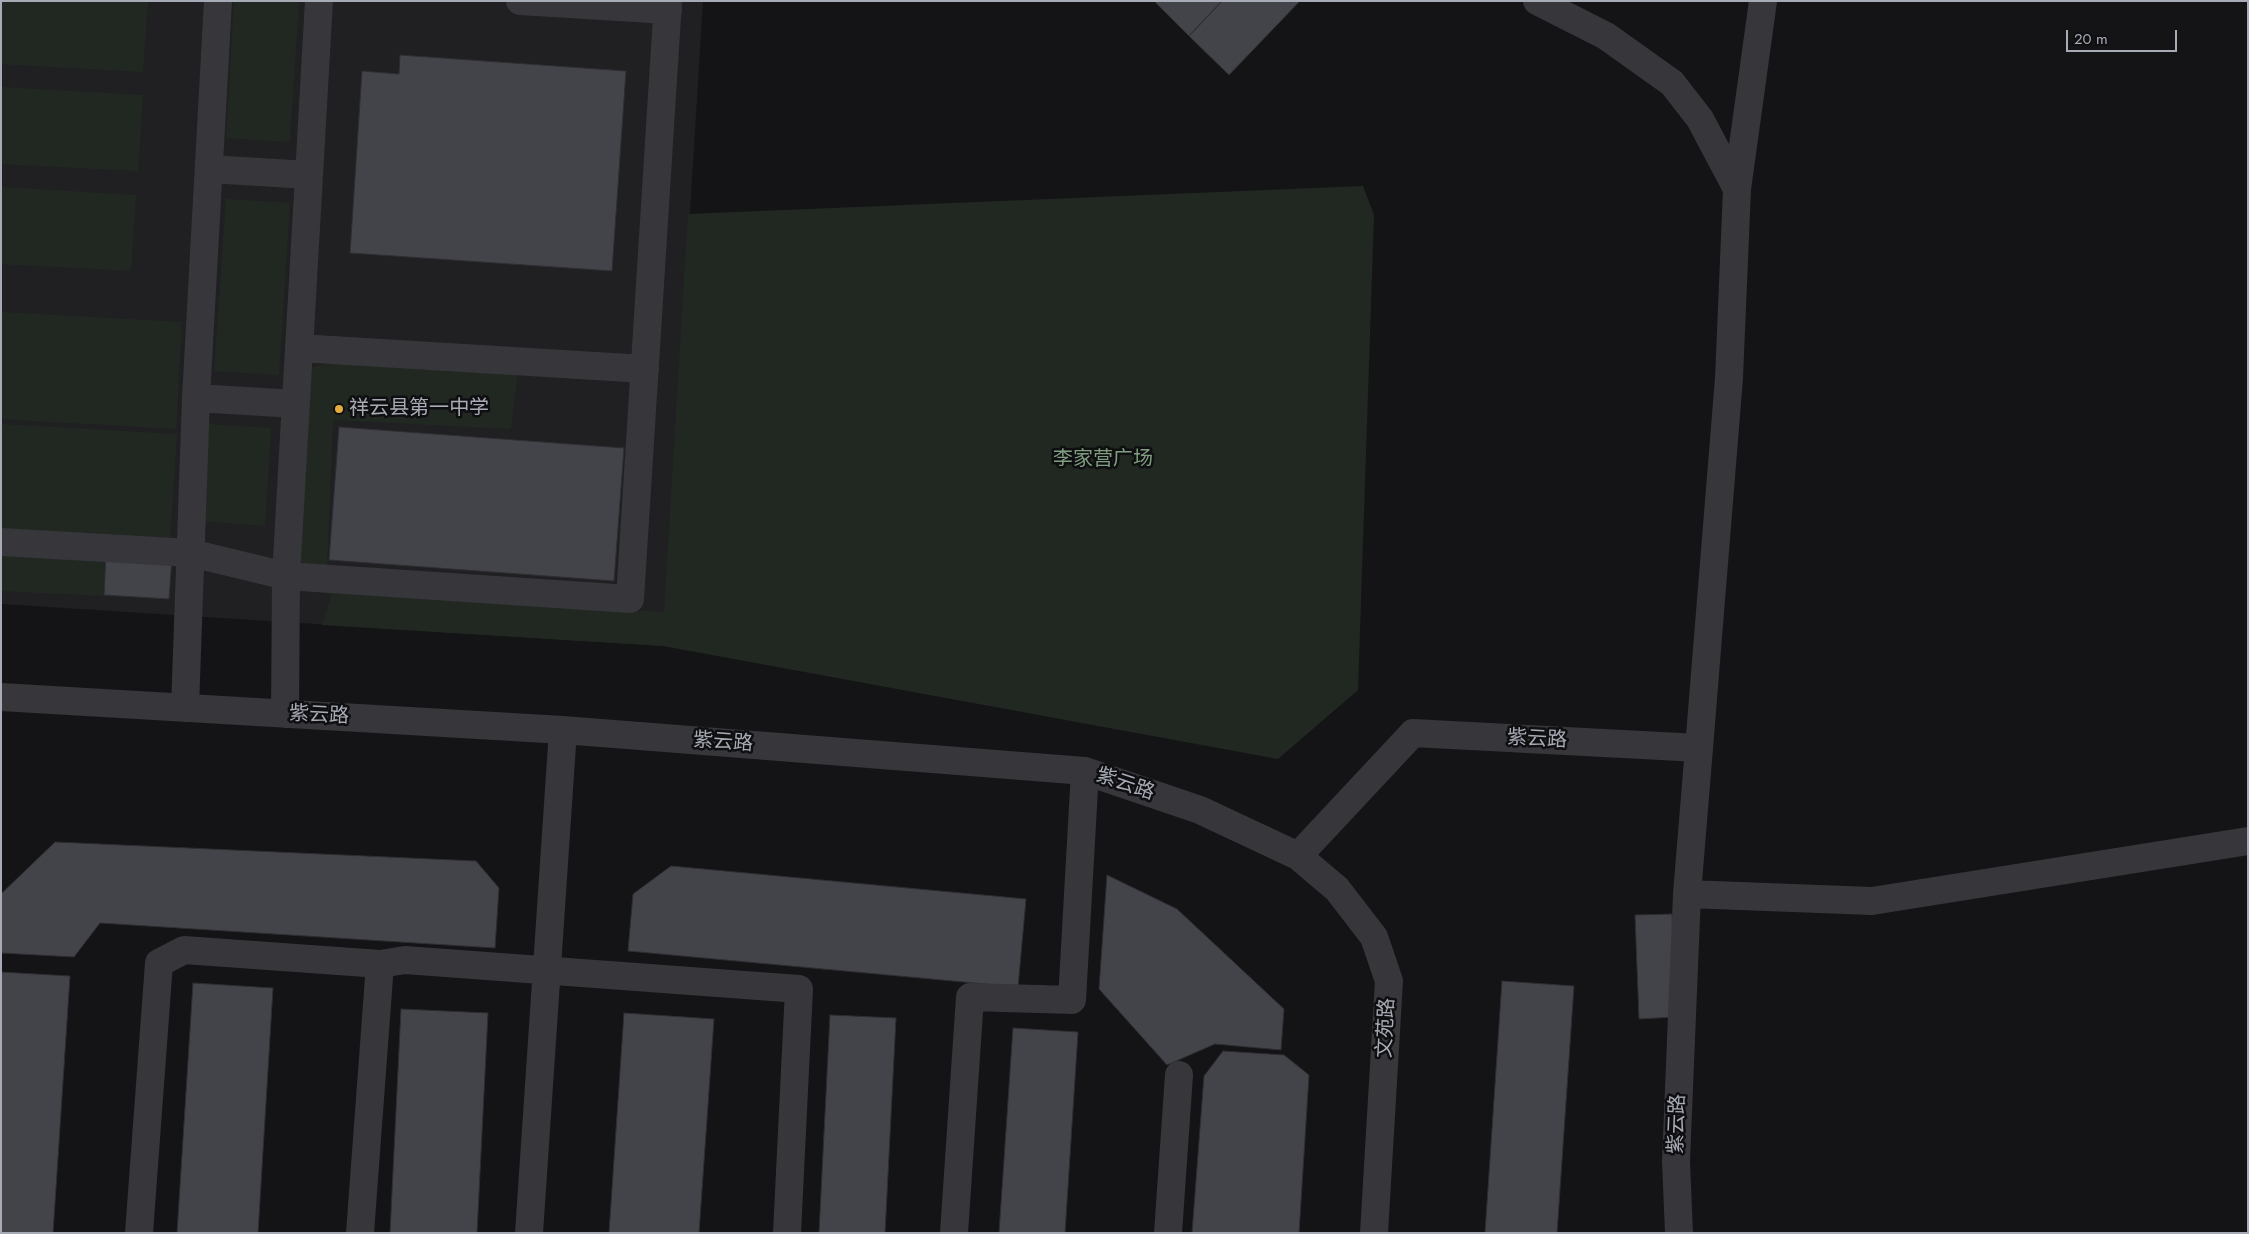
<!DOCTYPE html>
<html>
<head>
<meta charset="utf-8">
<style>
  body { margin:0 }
  #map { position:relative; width:2249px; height:1234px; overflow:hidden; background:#141416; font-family:Jost,sans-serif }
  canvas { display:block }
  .frame { position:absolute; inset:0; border:2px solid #a7abb5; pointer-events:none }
  .scale { position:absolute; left:2066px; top:30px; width:111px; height:22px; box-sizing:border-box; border:2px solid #a7abb5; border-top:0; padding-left:6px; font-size:15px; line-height:18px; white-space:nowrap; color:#a7abb5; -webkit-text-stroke:4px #0f0f11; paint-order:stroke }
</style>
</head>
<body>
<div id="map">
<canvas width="2249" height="1234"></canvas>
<div class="frame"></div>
<div class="scale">20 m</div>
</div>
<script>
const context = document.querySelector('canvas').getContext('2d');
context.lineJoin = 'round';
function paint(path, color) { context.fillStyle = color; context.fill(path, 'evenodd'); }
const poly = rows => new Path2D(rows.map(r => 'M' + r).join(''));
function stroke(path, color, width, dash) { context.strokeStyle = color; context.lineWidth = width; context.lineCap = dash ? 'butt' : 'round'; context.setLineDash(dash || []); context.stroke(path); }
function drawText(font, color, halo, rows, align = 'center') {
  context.font = font + ' Jost,"Noto Sans SC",sans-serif'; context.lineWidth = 5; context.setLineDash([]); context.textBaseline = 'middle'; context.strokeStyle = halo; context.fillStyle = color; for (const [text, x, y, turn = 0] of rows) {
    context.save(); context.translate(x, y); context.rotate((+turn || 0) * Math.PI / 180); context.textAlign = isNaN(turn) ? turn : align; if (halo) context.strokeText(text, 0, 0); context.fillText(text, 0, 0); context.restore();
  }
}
paint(poly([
  [1,1,703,1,663,646,1,604]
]), '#202023');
paint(poly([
  [1,1,148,1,143,72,1,64],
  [234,1,299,1,290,142,226,138],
  [1,87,143,95,138,171,1,164],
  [1363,186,1374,215,1358,690,1278,759,663,646,322,625,333,592,664,612,688,214],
  [1,187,136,195,131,271,1,264],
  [226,199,290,203,279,375,214,371],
  [1,312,182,322,176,429,1,419],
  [349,357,518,368,511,429,333,420,327,568,294,567,311,368],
  [1,424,177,434,170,540,1,530],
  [209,424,271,428,265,526,202,521],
  [1,548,106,554,104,595,169,599,1,591]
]), '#212822');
const building = poly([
  [1154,1,1222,1,1189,36,1154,1],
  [1222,1,1300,1,1229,75,1189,36,1222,1],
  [400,55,626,71,612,271,350,253,362,71,399,74,400,55],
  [339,427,624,448,614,581,329,560,339,427],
  [106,554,172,558,169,599,104,595,106,554],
  [55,842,476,861,499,888,495,948,100,923,74,957,1,953,1,894,55,842],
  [671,866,1026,899,1018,987,628,951,633,894,671,866],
  [1107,875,1177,909,1284,1009,1281,1050,1215,1044,1167,1065,1099,989,1107,875],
  [1672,914,1676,1017,1639,1019,1635,915,1672,914],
  [1,972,70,976,53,1233,1,1233,1,972],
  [1502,981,1574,986,1557,1233,1485,1233,1502,981],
  [193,983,273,988,258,1233,177,1233,193,983],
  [401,1009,488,1013,477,1233,390,1233,401,1009],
  [624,1013,714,1019,699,1233,609,1233,624,1013],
  [830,1015,896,1018,885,1233,819,1233,830,1015],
  [1013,1028,1078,1032,1065,1233,999,1233,1013,1028],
  [1223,1051,1284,1055,1309,1075,1299,1233,1192,1233,1204,1076,1223,1051]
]);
paint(building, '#434449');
stroke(building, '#2e2e32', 1);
stroke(poly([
  [520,1,668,10],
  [1537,1,1606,36,1672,83,1700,119,1737,189],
  [209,169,309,175],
  [299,348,645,369],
  [196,398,296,404],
  [1,542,191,553,286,576,630,599,668,1],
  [1,697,563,730,1085,771,1200,810,1298,856,1337,889,1374,937,1389,981,1374,1233],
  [185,708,196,398,218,1],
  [285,714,286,576,319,1],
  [1699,748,1729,378,1737,189,1763,1],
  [1298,856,1413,733,1699,748,1687,894,1676,1161,1679,1233],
  [1687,894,1872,901,2248,841],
  [139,1233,159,963,184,950,380,964],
  [360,1233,380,964,405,960,799,989,787,1233],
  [529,1233,563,730],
  [954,1233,970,997,1072,1000,1085,771],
  [1168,1233,1179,1075]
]), '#36363b', 28);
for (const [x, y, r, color] of [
  [339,409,5,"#e3ab40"]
]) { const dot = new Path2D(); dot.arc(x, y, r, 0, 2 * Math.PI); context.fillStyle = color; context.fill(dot); stroke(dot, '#0f0f11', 2); }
drawText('20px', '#a7abb5', '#0f0f11', [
  ["祥云县第一中学",349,409]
], 'left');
drawText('20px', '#809f81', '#0f0f11', [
  ["李家营广场",1103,460]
]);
drawText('20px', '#a7abb5', '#0f0f11', [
  ["紫云路",319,716,3],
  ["紫云路",1537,740,3],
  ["紫云路",723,743,4],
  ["紫云路",1125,785,19],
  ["文苑路",1387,1028,-87],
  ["紫云路",1678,1124,-88]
]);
</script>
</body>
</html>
